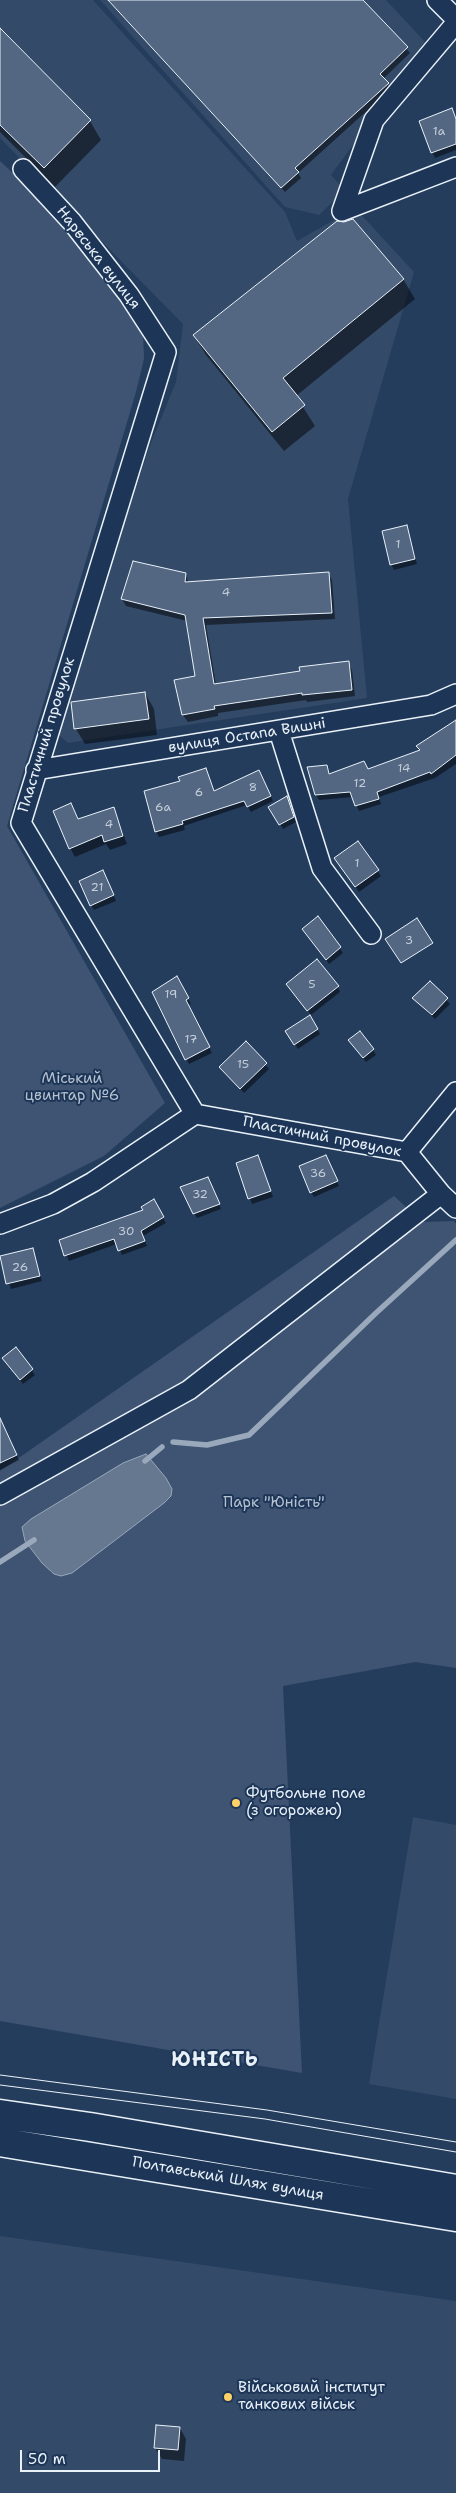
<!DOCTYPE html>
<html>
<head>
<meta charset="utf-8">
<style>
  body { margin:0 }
  #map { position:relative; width:456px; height:2493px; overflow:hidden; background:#253d5d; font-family:"Shantell Sans",sans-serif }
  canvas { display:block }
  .scale { position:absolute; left:20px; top:2450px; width:140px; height:22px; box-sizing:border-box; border:2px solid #e8f1f8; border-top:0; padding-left:6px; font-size:15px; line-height:18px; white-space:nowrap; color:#e8f1f8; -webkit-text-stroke:4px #1d3557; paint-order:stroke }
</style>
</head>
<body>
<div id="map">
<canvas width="456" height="2493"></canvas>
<div class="scale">50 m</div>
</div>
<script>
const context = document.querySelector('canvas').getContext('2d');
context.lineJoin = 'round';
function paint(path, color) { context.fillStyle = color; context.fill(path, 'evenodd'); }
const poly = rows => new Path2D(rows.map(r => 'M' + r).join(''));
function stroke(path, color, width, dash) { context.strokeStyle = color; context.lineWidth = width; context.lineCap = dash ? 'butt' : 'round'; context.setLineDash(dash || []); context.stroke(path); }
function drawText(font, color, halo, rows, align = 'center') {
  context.font = font + ' "Shantell Sans",sans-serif'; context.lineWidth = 4; context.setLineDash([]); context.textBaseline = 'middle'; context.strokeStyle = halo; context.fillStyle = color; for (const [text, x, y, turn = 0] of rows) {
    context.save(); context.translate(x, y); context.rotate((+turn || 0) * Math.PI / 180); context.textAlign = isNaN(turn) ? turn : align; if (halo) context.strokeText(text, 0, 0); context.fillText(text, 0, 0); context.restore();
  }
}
paint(poly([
  [0,0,93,0,285,212,297,241,355,208,414,272,348,499,367,698,68,743,55,732,149,448,176,382,183,324,0,138],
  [100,0,386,0,427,44,331,175,345,190,319,215,285,207],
  [413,1817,456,1825,456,2099,369,2084],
  [0,2236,456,2301,456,2493,0,2493]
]), '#334a68');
paint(poly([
  [0,161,40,199,122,300,143,333,144,359,136,392,7,826,165,1103,104,1156,0,1208],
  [394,1196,422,1222,454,1221,456,1224,456,1668,415,1662,283,1686,302,2073,0,2021,0,1471]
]), '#3e5472');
const water = poly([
  [146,1454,166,1478,172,1489,171,1496,164,1503,72,1573,61,1576,54,1574,42,1563,25,1541,22,1527,31,1519,123,1463,146,1454]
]);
paint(water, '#657890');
stroke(water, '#99a8ba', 1);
paint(poly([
  [108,0,361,0,410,53,383,79,391,89,298,173,301,178,285,192],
  [0,30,90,121,101,140,55,187,0,132],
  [456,119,456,150,435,158,420,122],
  [344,223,403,279,415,299,296,396,315,426,284,451,206,355,194,336],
  [406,526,417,564,394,570,391,564],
  [328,573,332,580,335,619,206,625,216,685,348,663,352,670,355,696,307,702,306,700,218,713,218,716,188,722,183,715,176,681,197,677,187,621,126,606,122,599,185,574,189,583],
  [145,693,154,709,157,735,85,744,76,729,72,703],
  [456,727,456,764,435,778,379,797,381,804,359,811,353,797,319,800,316,795,309,768,326,766,330,775,368,770,421,751,418,746],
  [206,769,214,792,262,777,273,801,251,812,247,805,184,826,185,830,159,837,156,831,181,782],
  [287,798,296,822,283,829,270,807],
  [71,805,79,820,113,808,127,844,110,850,106,844,75,857,70,848],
  [358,843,381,876,359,892,339,863],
  [106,877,116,901,94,910,91,905],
  [318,918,343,953,329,964,307,934],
  [177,978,191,1004,188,1005,212,1053,189,1064,154,992],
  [430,983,450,1004,435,1019,414,999],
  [338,987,340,992,311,1015,291,989],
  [317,1029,320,1034,298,1049,290,1037],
  [246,1043,269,1069,244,1093,221,1067],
  [353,1046,373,1050,376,1055,366,1062],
  [258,1157,273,1197,252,1204,237,1164],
  [329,1162,339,1186,314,1197,311,1192],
  [210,1184,221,1209,197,1218,194,1213],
  [153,1201,166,1223,143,1236,147,1246,122,1255,117,1244,69,1261,60,1240,145,1210],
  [32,1250,42,1281,11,1289,1,1257],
  [16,1349,35,1375,23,1384,7,1363],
  [0,1420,19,1460,0,1470],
  [180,2428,186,2439,184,2461,162,2459,155,2448]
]), '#0007');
stroke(poly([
  [173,1442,207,1445,249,1435,376,1313,456,1240],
  [145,1461,162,1447],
  [0,1562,34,1540]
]), '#99a8ba', 5.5);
const building = poly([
  [108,0,363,0,408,47,380,74,389,83,295,168,299,172,281,188,108,0],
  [0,28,91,120,44,168,0,125,0,28],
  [452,108,456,119,456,144,431,153,419,121,452,108],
  [353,219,404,279,283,378,305,405,272,432,193,335,337,221,344,222,353,219],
  [407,525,415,559,390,565,382,531,407,525],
  [133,561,186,573,185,582,329,572,332,613,203,618,214,684,300,671,299,667,349,661,352,690,302,695,302,693,214,706,215,709,182,715,174,680,195,676,185,615,121,599,133,561],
  [145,692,149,719,74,729,71,702,145,692],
  [456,720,456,755,431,774,430,772,377,792,379,799,355,806,350,792,315,795,307,767,327,765,329,774,364,761,368,769,420,750,416,746,456,720],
  [206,768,214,791,259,770,271,796,247,807,244,801,182,821,183,824,155,832,144,791,180,781,178,777,206,768],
  [287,796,294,817,279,825,268,807,287,796],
  [71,803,78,819,114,807,123,836,104,842,102,835,69,849,53,811,71,803],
  [358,841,379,870,355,887,334,858,358,841],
  [103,870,114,895,90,906,79,881,103,870],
  [318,916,341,947,326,960,302,929,318,916],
  [417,918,433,943,401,963,385,939,417,918],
  [317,959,339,986,307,1011,286,984,317,959],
  [177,976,189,998,186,1000,210,1047,185,1060,152,992,177,976],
  [430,981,448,998,432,1015,412,998,430,981],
  [310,1015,318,1029,294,1045,285,1031,310,1015],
  [360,1031,374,1049,363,1058,348,1040,360,1031],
  [246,1041,267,1063,240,1089,219,1067,246,1041],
  [258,1155,271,1191,248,1199,236,1163,258,1155],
  [326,1155,338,1181,310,1193,299,1166,326,1155],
  [208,1177,220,1204,193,1214,180,1187,208,1177],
  [154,1199,164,1217,141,1231,145,1241,118,1251,114,1239,64,1256,59,1240,143,1210,141,1207,154,1199],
  [33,1248,40,1276,6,1284,0,1256,33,1248],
  [16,1347,33,1369,20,1380,2,1358,16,1347],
  [0,1418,17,1455,0,1463,0,1418],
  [156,2425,180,2427,178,2450,154,2448,156,2425]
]);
paint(building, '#536782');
stroke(building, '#e8f1f8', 1);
const street = poly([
  [437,0,456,19],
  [23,169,72,222,129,295,166,352,21,823,195,1114],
  [342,211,374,120,456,23],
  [342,211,456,167],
  [279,731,322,868,371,934],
  [36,770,431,705,456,694],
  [407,1152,456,1092],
  [0,1224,53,1204,93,1182,195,1114,407,1152,441,1194,456,1208],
  [0,1495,189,1390,441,1194]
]);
const primary = poly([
  [0,2114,90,2127,456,2189],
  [0,2142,456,2217]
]);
stroke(street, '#e8f1f8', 22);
stroke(primary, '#e8f1f8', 31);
stroke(street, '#1d3557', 19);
stroke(primary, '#1d3557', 28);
stroke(poly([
  [0,2075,267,2110,456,2142],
  [0,2085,265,2119,456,2152]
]), '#e8f1f8', 1);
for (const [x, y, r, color] of [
  [236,1803,5,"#ffd166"],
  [228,2397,5,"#ffd166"]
]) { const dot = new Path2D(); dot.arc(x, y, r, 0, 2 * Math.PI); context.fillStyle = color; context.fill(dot); stroke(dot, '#1d3557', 2); }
drawText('12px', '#c3ceda', null, [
  ["1а",439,132],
  ["1",398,545],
  ["4",226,593],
  ["14",404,769],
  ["12",360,784],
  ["8",253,788],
  ["6",199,793],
  ["6а",163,808],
  ["4",109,825],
  ["1",357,864],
  ["21",97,888],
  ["3",409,941],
  ["5",312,985],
  ["19",171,995],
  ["17",191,1040],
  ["15",243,1065],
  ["36",318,1174],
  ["32",200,1195],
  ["30",126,1232],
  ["26",20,1268]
]);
drawText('15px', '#e8f1f8', '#1d3557', [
  ["Нарвська вулиця",98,258,52],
  ["Пластичний провулок",47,735,-73],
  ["вулиця Остапа Вишні",247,736,-9],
  ["Пластичний провулок",322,1137,11],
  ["Полтавський Шлях вулиця",228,2179,10]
]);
drawText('15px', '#b5c2d0', '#1d3557', [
  ["Міський",72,1079],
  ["цвинтар №6",72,1096],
  ["Парк \"Юність\"",274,1503]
]);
drawText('15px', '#e8f1f8', '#1d3557', [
  ["Футбольне поле",246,1794],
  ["(з огорожею)",246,1811],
  ["Військовий інститут",238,2388],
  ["танкових військ",238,2405]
], 'left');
context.letterSpacing = '1px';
drawText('bold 20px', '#e8f1f8', '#1d3557', [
  ["ЮНІСТЬ",215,2061]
]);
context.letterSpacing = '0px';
</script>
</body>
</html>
